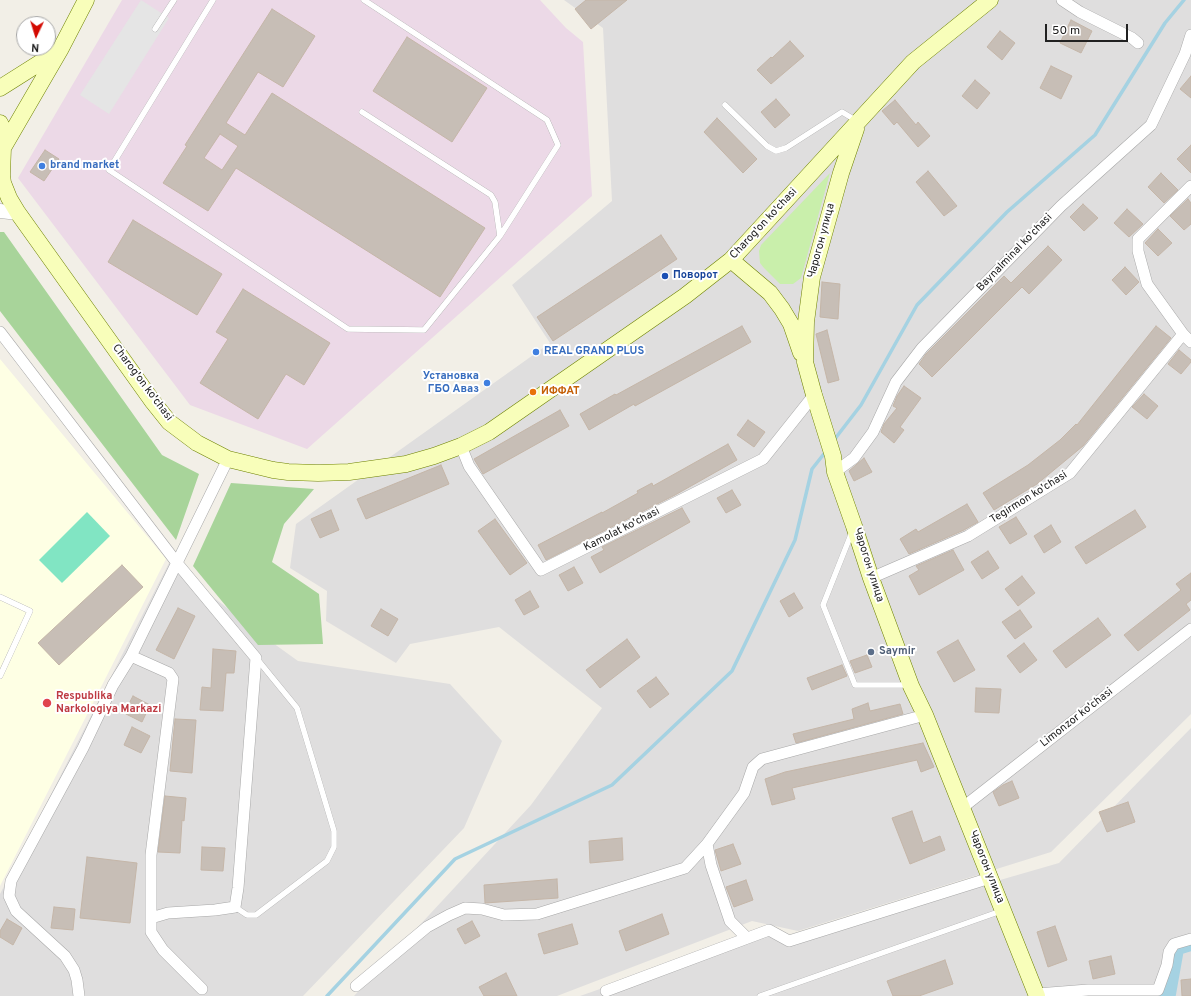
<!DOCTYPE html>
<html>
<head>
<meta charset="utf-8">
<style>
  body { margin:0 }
  #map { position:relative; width:1191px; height:996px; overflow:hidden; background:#f2efe7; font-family:Overpass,sans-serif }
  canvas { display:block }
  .north { position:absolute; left:16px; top:16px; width:40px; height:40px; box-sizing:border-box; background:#fff; border:1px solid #a6a6a6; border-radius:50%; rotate:184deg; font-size:11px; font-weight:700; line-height:16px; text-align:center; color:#212121 }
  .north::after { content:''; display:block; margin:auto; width:14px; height:18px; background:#d30900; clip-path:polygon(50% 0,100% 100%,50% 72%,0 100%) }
  .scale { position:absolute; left:1045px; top:24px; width:83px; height:18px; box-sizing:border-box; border:2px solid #212121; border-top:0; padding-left:5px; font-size:12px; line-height:14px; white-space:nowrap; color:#212121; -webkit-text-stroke:3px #fff; paint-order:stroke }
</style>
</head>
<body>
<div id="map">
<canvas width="1191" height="996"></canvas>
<div class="north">N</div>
<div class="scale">50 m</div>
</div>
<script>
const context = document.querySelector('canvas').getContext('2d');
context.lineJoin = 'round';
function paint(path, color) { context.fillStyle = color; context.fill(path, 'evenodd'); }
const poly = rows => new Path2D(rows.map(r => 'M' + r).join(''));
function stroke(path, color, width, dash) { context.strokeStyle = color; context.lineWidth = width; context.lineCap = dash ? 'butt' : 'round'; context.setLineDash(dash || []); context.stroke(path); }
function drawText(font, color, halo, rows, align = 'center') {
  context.font = font + ' Overpass,sans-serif'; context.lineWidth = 4; context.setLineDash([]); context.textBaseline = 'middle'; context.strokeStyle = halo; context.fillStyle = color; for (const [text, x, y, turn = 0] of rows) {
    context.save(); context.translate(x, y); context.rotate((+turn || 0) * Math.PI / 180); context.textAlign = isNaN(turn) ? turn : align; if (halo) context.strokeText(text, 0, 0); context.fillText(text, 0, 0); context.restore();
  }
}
paint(poly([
  [564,0,1191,0,1191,714,1051,852,798,931,752,921,557,996,354,996,531,805,602,708,499,627,410,644,396,663,326,621,327,591,290,568,296,524,550,343,512,285,612,201,603,28],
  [169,563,266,638,298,661,450,684,502,741,464,828,303,996,0,996,0,894],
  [1191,728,1191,996,580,996,769,930,789,941,1059,863]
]), '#dfdede');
paint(poly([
  [122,0,540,0,566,28,583,42,592,196,307,449,190,405,18,178]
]), '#ecd9e7');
paint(poly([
  [0,359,166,559,0,886]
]), '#feffe4');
paint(poly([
  [830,173,801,278,793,284,780,284,764,268,760,263,759,251,761,245]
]), '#c9efab');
paint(poly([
  [0,232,4,232,162,455,199,474,176,540,0,311],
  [231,483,314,489,284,524,272,562,319,594,323,644,258,645,193,566]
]), '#a8d49a');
paint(poly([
  [87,512,110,536,62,583,39,560]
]), '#81e5c3');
paint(poly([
  [141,0,169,18,109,114,80,95]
]), '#e5e5e5');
stroke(poly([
  [834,440,861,405,917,305,1007,212,1095,135,1165,23,1184,0],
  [327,996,455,859,612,785,732,671,795,540,812,469,827,450]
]), '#a5d2e2', 3.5);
stroke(poly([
  [1146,994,1170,994,1178,949,1191,945],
  [1085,996,1118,995]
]), '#a5d2e2', 12);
const building = poly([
  [586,0,627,0,591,29,575,9,586,0],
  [272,9,315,36,283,87,258,72,226,123,245,135,272,93,485,228,440,297,236,168,208,211,163,183,187,146,185,145,272,9],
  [220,134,238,146,222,170,204,158,220,134],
  [1071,20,1092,31,1081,53,1060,43,1071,20],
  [1000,31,1015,43,1002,60,987,47,1000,31],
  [407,37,487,88,452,142,373,91,407,37],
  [790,41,804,56,771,84,757,70,771,57,772,58,790,41],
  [1051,66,1072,76,1061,99,1040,88,1051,66],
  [1191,76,1191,98,1180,89,1191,76],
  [975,80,990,93,977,109,962,96,975,80],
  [776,99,790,115,775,128,761,112,776,99],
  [895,100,916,125,918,122,930,136,918,147,897,122,894,125,882,111,895,100],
  [717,118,757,159,743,173,704,132,717,118],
  [1191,145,1191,173,1177,159,1191,145],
  [45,150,59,159,44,181,30,172,45,150],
  [928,171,957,206,944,216,916,182,928,171],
  [1161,173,1178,190,1164,203,1148,187,1161,173],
  [1188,199,1191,203,1191,224,1184,230,1170,216,1188,199],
  [1083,204,1098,218,1084,231,1070,217,1083,204],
  [1127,209,1143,224,1129,237,1114,223,1127,209],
  [133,220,222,274,197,315,108,262,133,220],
  [1158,229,1172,243,1158,256,1145,243,1158,229],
  [661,235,677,259,553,341,537,317,661,235],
  [1048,246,1062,260,1029,294,1022,287,932,377,919,364,926,354,1004,276,1011,283,1048,246],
  [1125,267,1139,282,1126,295,1112,280,1125,267],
  [822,282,840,284,838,319,820,317,822,282],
  [243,289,330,343,304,385,286,374,258,419,200,383,228,339,216,332,243,289],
  [742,326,751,342,635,406,634,404,589,430,580,414,615,394,616,395,742,326],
  [1156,326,1171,338,1083,446,1037,484,994,510,983,493,1028,465,1060,440,1076,424,1077,425,1156,326],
  [827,330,839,380,828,383,816,334,827,330],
  [1179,350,1191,360,1191,362,1181,374,1168,364,1179,350],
  [904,386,921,398,900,427,904,430,894,443,881,432,884,424,897,408,893,406,897,396,904,386],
  [1144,394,1158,406,1147,419,1132,407,1144,394],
  [560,410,569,426,483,474,474,459,560,410],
  [748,420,765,432,754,447,737,435,748,420],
  [728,444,737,460,675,495,546,560,538,545,602,512,602,513,638,493,637,491,652,483,653,486,728,444],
  [864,458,872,472,854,481,849,471,864,458],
  [441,465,449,484,366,519,357,499,441,465],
  [732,490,741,505,726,513,717,498,732,490],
  [967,504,978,522,964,530,909,554,900,539,916,529,918,532,967,504],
  [682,508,690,522,600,573,591,557,604,550,602,547,682,508],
  [331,510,339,530,320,538,311,519,331,510],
  [1135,510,1146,527,1086,564,1075,547,1135,510],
  [1016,517,1027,534,1010,544,999,527,1016,517],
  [495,519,527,563,510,575,478,531,495,519],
  [1051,525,1061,542,1044,553,1034,536,1051,525],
  [953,550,964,570,919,595,909,576,919,570,916,566,953,550],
  [988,551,999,568,982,579,971,562,988,551],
  [122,565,143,587,59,665,38,643,122,565],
  [574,567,583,583,568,591,559,575,574,567],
  [1191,573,1191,600,1186,604,1190,610,1138,651,1124,635,1181,590,1176,584,1191,573],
  [1022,576,1035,593,1018,606,1005,589,1022,576],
  [530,591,539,607,524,615,515,600,530,591],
  [794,593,803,608,789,617,780,601,794,593],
  [178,608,195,616,174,659,156,650,178,608],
  [381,609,398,619,388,636,371,626,381,609],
  [1020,610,1032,627,1015,639,1002,622,1020,610],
  [1098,618,1111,635,1066,668,1053,651,1098,618],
  [627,639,640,657,600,688,586,670,627,639],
  [958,640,975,670,954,682,937,652,958,640],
  [1024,643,1037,660,1020,673,1007,656,1024,643],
  [213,649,236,651,234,673,226,673,223,711,200,710,202,687,211,688,213,649],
  [867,655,872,667,855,673,850,661,867,655],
  [842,665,847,676,812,690,807,678,842,665],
  [656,677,669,694,650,708,637,691,656,677],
  [976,688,1001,689,999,713,975,712,976,688],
  [133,696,150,705,142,722,124,713,133,696],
  [868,703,870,711,900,704,903,714,796,743,793,734,854,719,852,709,868,703],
  [175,719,196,720,192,773,170,771,175,719],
  [132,727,150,736,141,753,124,745,132,727],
  [923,743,934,767,921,772,917,760,792,788,795,799,772,805,765,779,785,772,923,743],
  [1012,781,1019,798,999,806,993,792,1003,785,1012,781],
  [165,796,186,798,184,821,182,820,180,853,158,852,165,796],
  [1128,802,1135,822,1107,832,1099,812,1128,802],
  [912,811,923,843,940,836,945,850,910,864,892,818,912,811],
  [622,838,623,860,590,863,589,841,622,838],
  [733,844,741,864,721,871,715,850,733,844],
  [202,847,225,848,223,871,201,870,202,847],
  [87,857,137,863,130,923,80,918,87,857],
  [557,879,558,898,485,903,484,885,557,879],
  [746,880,753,900,734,907,726,887,746,880],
  [54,907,75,909,73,930,51,928,54,907],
  [662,914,669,934,626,951,619,931,662,914],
  [7,919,22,928,13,945,0,937,0,931,7,919],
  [472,921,480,936,465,944,457,929,472,921],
  [572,924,578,944,544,954,538,934,572,924],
  [1055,926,1067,960,1048,967,1037,932,1055,926],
  [1111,956,1115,974,1093,979,1089,961,1111,956],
  [945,960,953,984,919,996,893,996,887,981,945,960],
  [506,973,517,996,484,996,479,987,506,973],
  [1191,979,1191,996,1182,996,1181,980,1191,979]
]);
paint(building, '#c7beb6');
stroke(building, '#c5b6a8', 1);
const service = poly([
  [213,0,109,170,348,329,424,330,500,236,558,145,547,120,364,0],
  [155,29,174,0],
  [725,105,767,146,776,151,786,148,842,112,857,121],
  [362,112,491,195,495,202,500,236],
  [852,532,823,605,855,685,910,685],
  [0,597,30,611,0,676],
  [235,907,247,915,256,915,327,861,334,847,334,831,297,708,257,659],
  [760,996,1001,911]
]);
const minor = poly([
  [1062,0,1080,12,1132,38,1138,43],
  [1191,186,1138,239,1138,251,1147,284,1183,334,1191,342],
  [0,332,177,563,256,658,238,888,235,907,215,910,168,913,151,918,151,855,173,679,169,673,131,656],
  [461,446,469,466,541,570,763,459,814,395],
  [835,472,854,458,873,432,896,382,922,348,1061,206,1151,125,1185,54,1191,35],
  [871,578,968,536,1070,473,1183,334],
  [962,808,1191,629],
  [707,844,711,865,730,921,747,938],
  [151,918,151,932,163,950,202,989],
  [356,986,427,927,449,915,465,908,482,909,504,915,537,914,685,868,707,844,744,793,753,767,762,759,925,715],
  [606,991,769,930,789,941,990,878],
  [1037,994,1088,990,1158,990,1167,965,1169,952,1174,944,1191,939],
  [79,996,77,980,74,970,65,956,16,911,9,896,11,881,83,748,113,685,131,656,228,459]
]);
const tertiary = poly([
  [0,211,18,213]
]);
const secondary = poly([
  [86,0,60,50,3,148,2,175,3,183,9,198,18,213,153,402,169,422,197,443,228,459,273,470,288,472,318,473,349,472,406,464,434,456,461,446,489,432,685,296,731,260,913,62,990,0],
  [0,88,57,52],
  [0,123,3,130,4,140,3,148],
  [856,129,841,173,812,277,806,322,805,362,814,395,833,456,835,472,854,526,871,578,911,686,925,715,1037,996],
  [731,260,770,293,782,309,791,324,801,353]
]);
stroke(service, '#a8a8a8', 6);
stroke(minor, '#a8a8a8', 12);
stroke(tertiary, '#a8a8a8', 15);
stroke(secondary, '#6d8100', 17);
stroke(service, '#fff', 5.5);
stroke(minor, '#fff', 11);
stroke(tertiary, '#fff', 14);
stroke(secondary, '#f8feba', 16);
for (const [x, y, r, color] of [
  [42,166,4,"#3f7fe0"],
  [665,276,4,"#1a4fb4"],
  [536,352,4,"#3f7fe0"],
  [487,383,4,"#3f7fe0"],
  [533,392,4,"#e8710a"],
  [871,652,4,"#5c6f8a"],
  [47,703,5,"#e0444e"]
]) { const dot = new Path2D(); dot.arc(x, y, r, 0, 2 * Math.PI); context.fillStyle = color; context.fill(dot); stroke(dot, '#fff', 1.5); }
drawText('bold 11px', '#366cbe', '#fff', [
  ["brand market",50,166],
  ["REAL GRAND PLUS",544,352],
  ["Установка",479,377,"right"],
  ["ГБО Аваз",479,390,"right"]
], 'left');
drawText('11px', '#212121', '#fff', [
  ["Charog'on ko'chasi",764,224,-47],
  ["Чарогон улица",822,241,-75],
  ["Baynalminal ko'chasi",1015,253,-46],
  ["Charog'on ko'chasi",142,383,53],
  ["Tegirmon ko'chasi",1029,498,-32],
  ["Kamolat ko'chasi",622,530,-27],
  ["Чарогон улица",868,565,72],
  ["Limonzor ko'chasi",1077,718,-38],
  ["Чарогон улица",986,867,68]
]);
drawText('bold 11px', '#164399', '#fff', [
  ["Поворот",673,276]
], 'left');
drawText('bold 11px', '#c56008', '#fff', [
  ["ИФФАТ",541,392]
], 'left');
drawText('bold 11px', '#4e5e75', '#fff', [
  ["Saymir",879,652]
], 'left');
drawText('bold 11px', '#be3a42', '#fff', [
  ["Respublika",56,697],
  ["Narkologiya Markazi",56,710]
], 'left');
</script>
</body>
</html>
